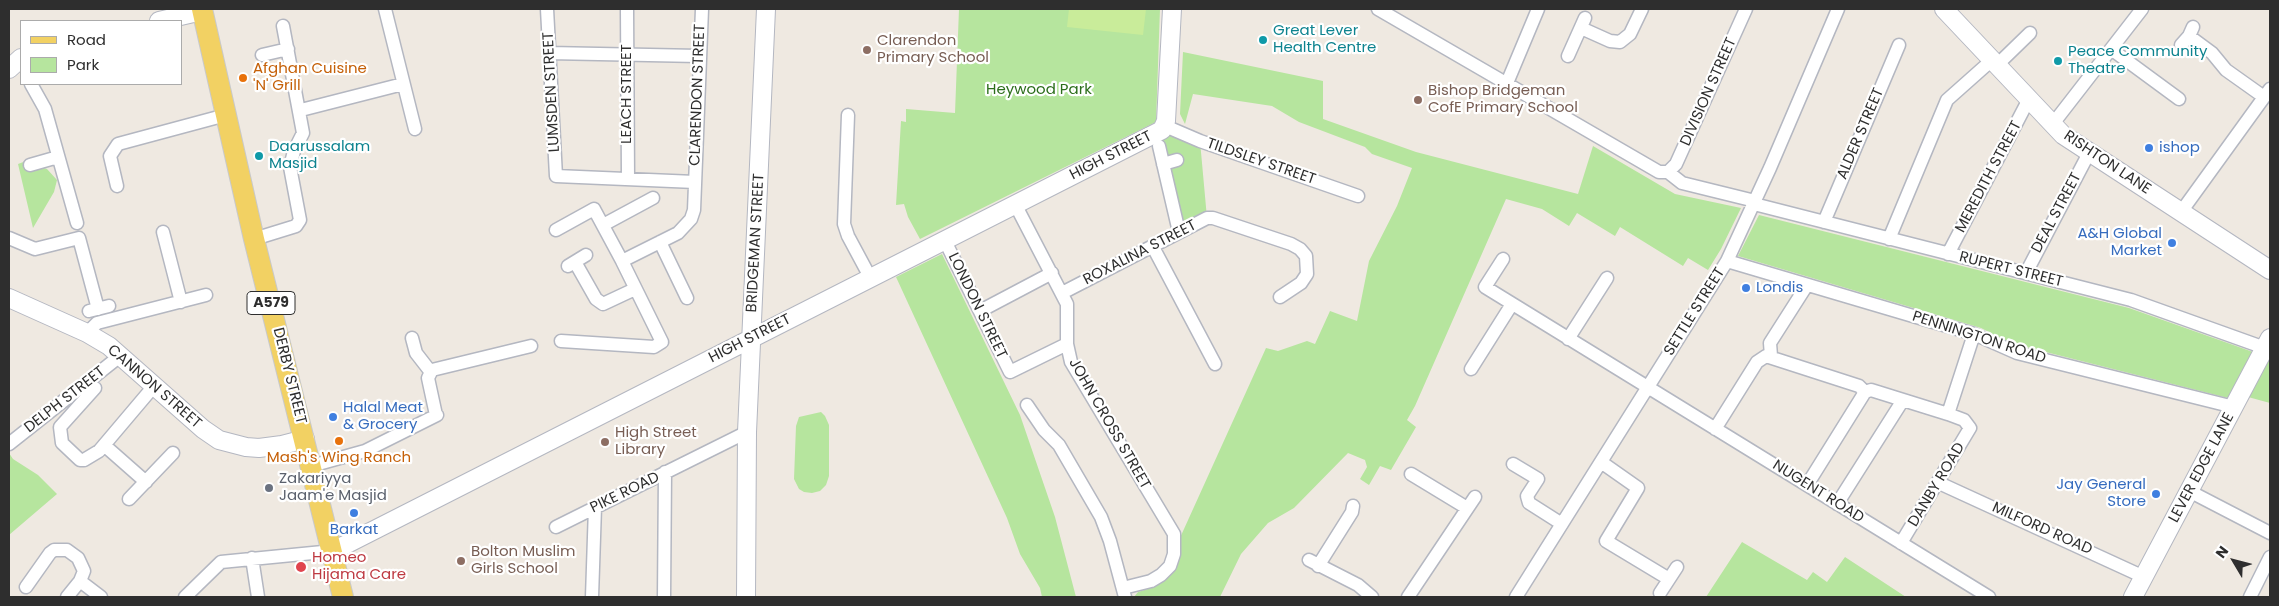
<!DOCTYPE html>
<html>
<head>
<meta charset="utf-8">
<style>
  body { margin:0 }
  #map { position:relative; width:2279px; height:606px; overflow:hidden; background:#efe9e1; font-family:Poppins,sans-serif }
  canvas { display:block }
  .frame { position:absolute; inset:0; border:10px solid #2e2e2e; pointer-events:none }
  .legend { position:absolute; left:20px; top:20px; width:162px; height:65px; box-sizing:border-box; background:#fff; border:1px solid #ababab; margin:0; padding:6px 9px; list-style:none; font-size:15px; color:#2e2e2e }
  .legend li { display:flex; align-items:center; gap:10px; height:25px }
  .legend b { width:25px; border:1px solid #ababab }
  .north { position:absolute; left:2209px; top:536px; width:50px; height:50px; -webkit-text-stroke:4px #fff; paint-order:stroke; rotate:307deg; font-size:14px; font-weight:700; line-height:20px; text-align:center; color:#2e2e2e }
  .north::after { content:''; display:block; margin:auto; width:18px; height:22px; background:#2e2e2e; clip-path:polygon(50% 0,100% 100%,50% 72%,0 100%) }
</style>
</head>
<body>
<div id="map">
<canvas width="2279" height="606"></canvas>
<div class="frame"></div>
<ul class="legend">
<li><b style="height:6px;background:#f2d163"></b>Road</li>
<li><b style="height:14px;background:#b6e59e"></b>Park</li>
</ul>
<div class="north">N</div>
</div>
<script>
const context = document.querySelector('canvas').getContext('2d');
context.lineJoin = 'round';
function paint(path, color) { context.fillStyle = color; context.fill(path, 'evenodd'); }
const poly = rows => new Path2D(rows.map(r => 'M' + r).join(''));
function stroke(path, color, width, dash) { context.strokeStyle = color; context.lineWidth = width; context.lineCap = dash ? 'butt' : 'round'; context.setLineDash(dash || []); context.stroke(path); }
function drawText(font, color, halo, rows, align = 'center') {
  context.font = font + ' Poppins,sans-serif'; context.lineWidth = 4.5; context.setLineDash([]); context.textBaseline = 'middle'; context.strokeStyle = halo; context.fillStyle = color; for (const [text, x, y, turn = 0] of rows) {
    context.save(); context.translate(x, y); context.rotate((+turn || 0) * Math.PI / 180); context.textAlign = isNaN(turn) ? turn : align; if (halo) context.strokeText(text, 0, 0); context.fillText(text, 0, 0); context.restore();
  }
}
paint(poly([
  [959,9,1160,9,1156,122,920,239,908,217,904,204,896,205,901,121,906,122,906,109,955,113],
  [1183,52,1323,81,1323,119,1416,152,1578,194,1593,146,1675,194,1741,208,1721,249,1708,270,1688,258,1683,266,1620,227,1615,236,1577,213,1569,226,1542,209,1506,199,1415,406,1407,420,1416,427,1391,470,1380,466,1369,485,1360,479,1367,467,1365,460,1348,453,1294,508,1268,523,1241,554,1220,597,1134,597,1138,592,1154,587,1164,580,1179,540,1266,348,1278,351,1307,341,1315,344,1330,311,1357,321,1369,261,1397,206,1412,168,1372,154,1365,147,1299,122,1272,106,1193,94,1185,124,1180,114],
  [1165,126,1200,141,1207,218,1179,232,1156,133],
  [26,161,47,169,57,180,54,192,33,228,18,164],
  [1759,215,2129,308,2253,352,2228,398,2010,343,1981,328,1738,256],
  [942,254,1020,415,1055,517,1076,597,1042,597,1040,588,1020,554,1007,518,896,277],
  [2270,357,2270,403,2248,397],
  [821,412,825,416,829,425,829,476,826,485,820,491,812,493,804,492,799,489,794,479,796,426,799,417],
  [9,453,13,459,38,475,57,494,9,535],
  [1742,542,1807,580,1813,572,1827,582,1845,557,1906,597,1706,597]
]), '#b6e59e');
paint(poly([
  [1069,9,1146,9,1143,35,1067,27]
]), '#c9ec9a');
const street = poly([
  [385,9,415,129],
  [547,9,556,176,695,182],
  [627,9,628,179],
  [1378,9,1659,172,1668,172],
  [1581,28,1610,41,1620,42,1630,34,1642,9],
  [2189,36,2212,53,2226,70,2264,97],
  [2181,45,2189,36,2193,27],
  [2111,49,2179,99],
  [549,53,699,56],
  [262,55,288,49],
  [1568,56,1585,18],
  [1997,65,2030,33],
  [1507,83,1538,9],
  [31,84,45,109,77,223],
  [301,110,403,84],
  [848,115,844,224,848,236,870,277],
  [2052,125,2142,9],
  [1165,126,1200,141,1358,196],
  [1159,146,1179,232],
  [1163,164,1177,160],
  [30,165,58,157],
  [1668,172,1676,164,1746,9],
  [1668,172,1682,183,1755,201],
  [117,186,110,156,118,144,226,115],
  [1015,204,1067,304,1067,344,1071,362,1174,534,1174,554,1170,566,1161,575,1151,581,1123,588],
  [1754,204,2131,300,2265,348],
  [2181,212,2270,89],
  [1824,222,1899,45],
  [603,225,653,198],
  [556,230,594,209,622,261],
  [163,232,181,302],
  [9,238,35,249,79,238,98,309],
  [254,239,296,226,300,220,290,167,294,151,303,133,283,26],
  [944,239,1010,372,1067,344],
  [1889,239,1947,100,1992,60],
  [660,242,687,298],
  [1153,247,1215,364],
  [1948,254,2029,99],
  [1503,259,1485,287,1989,597],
  [1727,261,1974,334,2017,353,2234,407],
  [575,262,596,299,603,304,635,289],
  [568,266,586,255],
  [2026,273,2089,153],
  [1062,293,1207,218,1213,218,1291,244,1300,249,1306,256,1307,274,1301,283,1280,297],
  [89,311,109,306],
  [980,311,1052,273],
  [87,333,97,323,206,295],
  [412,338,416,353,430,371],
  [1568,339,1607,278],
  [561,341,654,347,662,342,622,261,678,233,691,219,694,210,702,9],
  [1771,356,1770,343,1807,285],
  [1471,369,1512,304],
  [95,388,60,427,62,443,80,460,84,460,99,451,154,386],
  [1865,392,1871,390,1948,414,1964,420,1970,428,1901,543],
  [1027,405,1044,430,1059,445,1101,517,1110,541,1125,597],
  [1948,414,1974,334],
  [436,415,428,378,432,370,531,346],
  [1715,429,1757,362,1766,356,1859,386,1865,392],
  [9,444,120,356],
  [104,445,146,482],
  [1601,462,1638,488,1606,541,1669,579],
  [1513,464,1538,479,1527,496,1529,503,1562,524],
  [311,466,365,451,437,415],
  [1411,474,1467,508],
  [1939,483,2144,577],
  [1807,485,1865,392],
  [2189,491,2270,533],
  [129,499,173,453],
  [1837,504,1903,400],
  [556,527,747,432],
  [252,558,258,597],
  [1309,560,1358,585,1372,597],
  [1318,566,1352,512,1353,506],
  [80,581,101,597],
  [26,587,50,553,54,550,67,550,78,558,84,571,80,581,67,597],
  [1660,593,1677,567],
  [185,597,221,562,333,551],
  [592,597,595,507],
  [664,597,665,472],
  [1408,597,1475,497],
  [1516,597,1727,261,1770,168,1838,9],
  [2250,597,2270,557]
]);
const secondary = poly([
  [1944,9,2063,135,2270,270],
  [159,21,202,11],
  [9,69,21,58],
  [9,298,87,333,109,346,203,429,219,440,246,447,259,448,282,445,305,439],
  [333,551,1162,130,1166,121,1172,9],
  [746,597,747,432,766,9],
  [2133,597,2270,338]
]);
const primary = poly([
  [202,9,254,239,343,597]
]);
stroke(street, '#b4b7c1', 15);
stroke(secondary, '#b4b7c1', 20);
stroke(primary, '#c9c9c9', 22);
stroke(street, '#fff', 12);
stroke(secondary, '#fff', 18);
stroke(primary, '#f2d163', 20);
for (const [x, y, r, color] of [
  [1263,40,5,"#0f9aa8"],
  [867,50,5,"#8d6e63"],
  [2058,61,5,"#0f9aa8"],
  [243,78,5,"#e8710a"],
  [1418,100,5,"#8d6e63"],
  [2149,148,5,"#3f7fe0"],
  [259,156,5,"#0f9aa8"],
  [2172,243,5,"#3f7fe0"],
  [1746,288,5,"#3f7fe0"],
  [333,417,5,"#3f7fe0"],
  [339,441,5,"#e8710a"],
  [605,442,5,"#8d6e63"],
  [269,488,5,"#6b7280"],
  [2156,494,5,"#3f7fe0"],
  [354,513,5,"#3f7fe0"],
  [461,561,5,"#8d6e63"],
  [301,567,6,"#e0444e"]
]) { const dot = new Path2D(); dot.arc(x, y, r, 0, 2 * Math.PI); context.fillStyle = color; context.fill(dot); stroke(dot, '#fff', 2); }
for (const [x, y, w] of [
  [271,303,48]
]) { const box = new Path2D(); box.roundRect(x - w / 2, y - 11.5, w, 23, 4); context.fillStyle = '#fff'; context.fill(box); stroke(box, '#2e2e2e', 1); }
drawText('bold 14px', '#2e2e2e', null, [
  ["A579",271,303]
]);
drawText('15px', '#0d838f', '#fff', [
  ["Great Lever",1273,31],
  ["Health Centre",1273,48],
  ["Peace Community",2068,52],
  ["Theatre",2068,69],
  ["Daarussalam",269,147],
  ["Masjid",269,164]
], 'left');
drawText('15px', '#785e54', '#fff', [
  ["Clarendon",877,41],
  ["Primary School",877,58],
  ["Bishop Bridgeman",1428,91],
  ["CofE Primary School",1428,108],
  ["High Street",615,433],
  ["Library",615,450],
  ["Bolton Muslim",471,552],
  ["Girls School",471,569]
], 'left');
drawText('15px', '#c56008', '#fff', [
  ["Afghan Cuisine",253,69],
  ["'N' Grill",253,86],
  ["Mash's Wing Ranch",339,458,"center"]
], 'left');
drawText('15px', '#2c6e1b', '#fff', [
  ["Heywood Park",1039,90]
]);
drawText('15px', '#2e2e2e', '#fff', [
  ["LUMSDEN STREET",552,92,-93],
  ["DIVISION STREET",1709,92,-66],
  ["LEACH STREET",627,94,-90],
  ["CLARENDON STREET",698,95,-88],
  ["ALDER STREET",1861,134,-67],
  ["HIGH STREET",1111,156,-27],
  ["TILDSLEY STREET",1261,162,19],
  ["RISHTON LANE",2107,163,34],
  ["MEREDITH STREET",1989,177,-62],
  ["DEAL STREET",2057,213,-62],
  ["BRIDGEMAN STREET",756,243,-87],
  ["ROXALINA STREET",1140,253,-27],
  ["RUPERT STREET",2011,270,14],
  ["LONDON STREET",977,306,64],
  ["SETTLE STREET",1695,312,-58],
  ["PENNINGTON ROAD",1979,338,18],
  ["HIGH STREET",750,339,-27],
  ["DERBY STREET",289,376,76],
  ["CANNON STREET",154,387,41],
  ["DELPH STREET",65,400,-38],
  ["JOHN CROSS STREET",1109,424,60],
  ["LEVER EDGE LANE",2202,468,-62],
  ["DANBY ROAD",1937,485,-59],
  ["NUGENT ROAD",1818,492,32],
  ["PIKE ROAD",625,493,-26],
  ["MILFORD ROAD",2042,529,24]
]);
drawText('15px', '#366cbe', '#fff', [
  ["ishop",2159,148],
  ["A&H Global",2162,234,"right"],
  ["Market",2162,251,"right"],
  ["Londis",1756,288],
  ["Halal Meat",343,408],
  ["& Grocery",343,425],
  ["Jay General",2146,485,"right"],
  ["Store",2146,502,"right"],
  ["Barkat",354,530,"center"]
], 'left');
drawText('15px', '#5b616d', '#fff', [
  ["Zakariyya",279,479],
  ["Jaam'e Masjid",279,496]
], 'left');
drawText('15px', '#be3a42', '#fff', [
  ["Homeo",312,558],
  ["Hijama Care",312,575]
], 'left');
</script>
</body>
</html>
